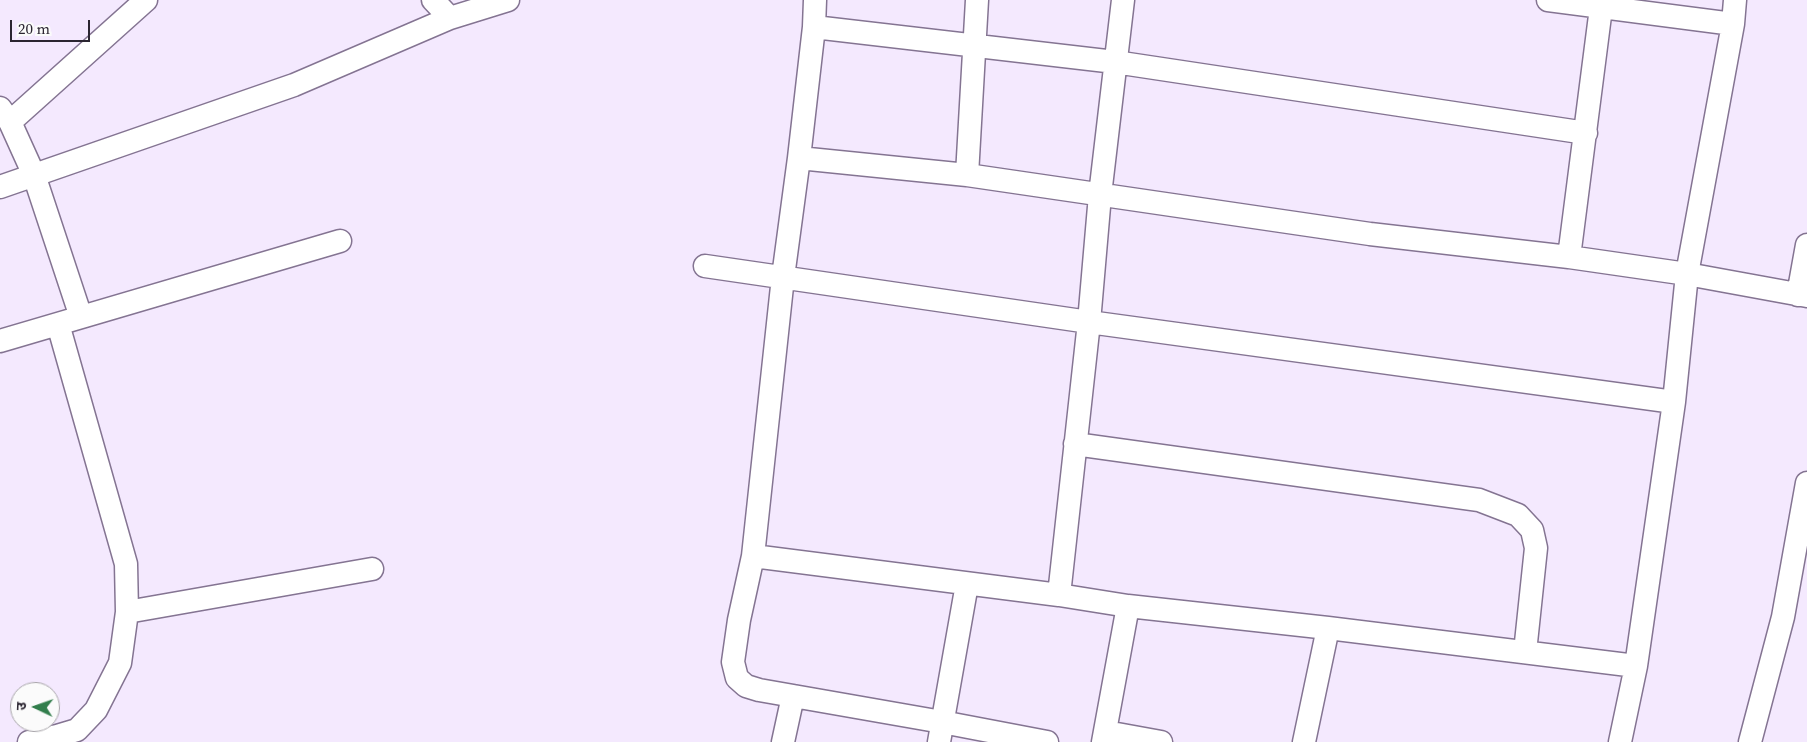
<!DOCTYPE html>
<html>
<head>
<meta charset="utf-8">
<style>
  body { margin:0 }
  #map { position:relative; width:1807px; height:742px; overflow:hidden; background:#f4e9fe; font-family:"Source Serif 4","Noto Sans Devanagari",serif }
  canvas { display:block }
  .north { position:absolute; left:10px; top:682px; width:50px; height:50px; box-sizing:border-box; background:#fbfbfb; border:1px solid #a8a5aa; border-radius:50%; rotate:273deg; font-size:14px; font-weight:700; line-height:20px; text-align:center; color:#2b2531 }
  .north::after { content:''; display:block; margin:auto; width:18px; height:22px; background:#327e4c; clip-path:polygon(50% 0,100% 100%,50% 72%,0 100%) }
  .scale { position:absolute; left:10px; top:20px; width:80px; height:22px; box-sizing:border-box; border:2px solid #2b2531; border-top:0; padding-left:6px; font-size:15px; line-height:18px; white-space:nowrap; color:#2b2531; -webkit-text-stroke:4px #fbfbfb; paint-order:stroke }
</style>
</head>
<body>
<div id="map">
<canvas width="1807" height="742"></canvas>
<div class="north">उ</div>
<div class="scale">20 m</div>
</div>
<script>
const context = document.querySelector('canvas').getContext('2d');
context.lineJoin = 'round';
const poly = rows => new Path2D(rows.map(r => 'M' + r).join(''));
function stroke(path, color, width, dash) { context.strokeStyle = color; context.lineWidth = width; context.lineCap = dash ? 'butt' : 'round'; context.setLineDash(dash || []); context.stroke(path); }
const street = poly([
  [433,0,450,18],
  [815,0,814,27,799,158,783,277,753,556,739,620,733,662,737,678,746,686,759,690,942,722,1047,742],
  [1548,0,1733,24],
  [814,27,1115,62,1586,133],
  [0,108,10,122,34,175,81,317],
  [10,122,146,0],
  [799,158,967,175,1370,234,1569,257,1687,274,1807,296],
  [967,175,977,0],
  [0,187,294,85,450,18,508,0],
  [1569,257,1602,0],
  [705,266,1089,322,1674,402],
  [1798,295,1807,245],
  [0,341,340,241],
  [1075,444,1479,500,1518,515,1532,530,1536,548,1525,652],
  [753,556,1059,595,1128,606,1328,628,1636,666],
  [1059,595,1089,322,1100,195,1123,0],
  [127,612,372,569],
  [1106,732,1161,742],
  [29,742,57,736,77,730,96,710,120,663,127,612,126,564,58,324],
  [783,742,793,696],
  [939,742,967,584],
  [1103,742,1128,606],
  [1304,742,1328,628],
  [1620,742,1636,666,1674,402,1687,274,1733,24,1735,0],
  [1750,742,1783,617,1807,483]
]);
stroke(street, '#847492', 25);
stroke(street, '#fff', 22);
</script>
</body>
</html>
